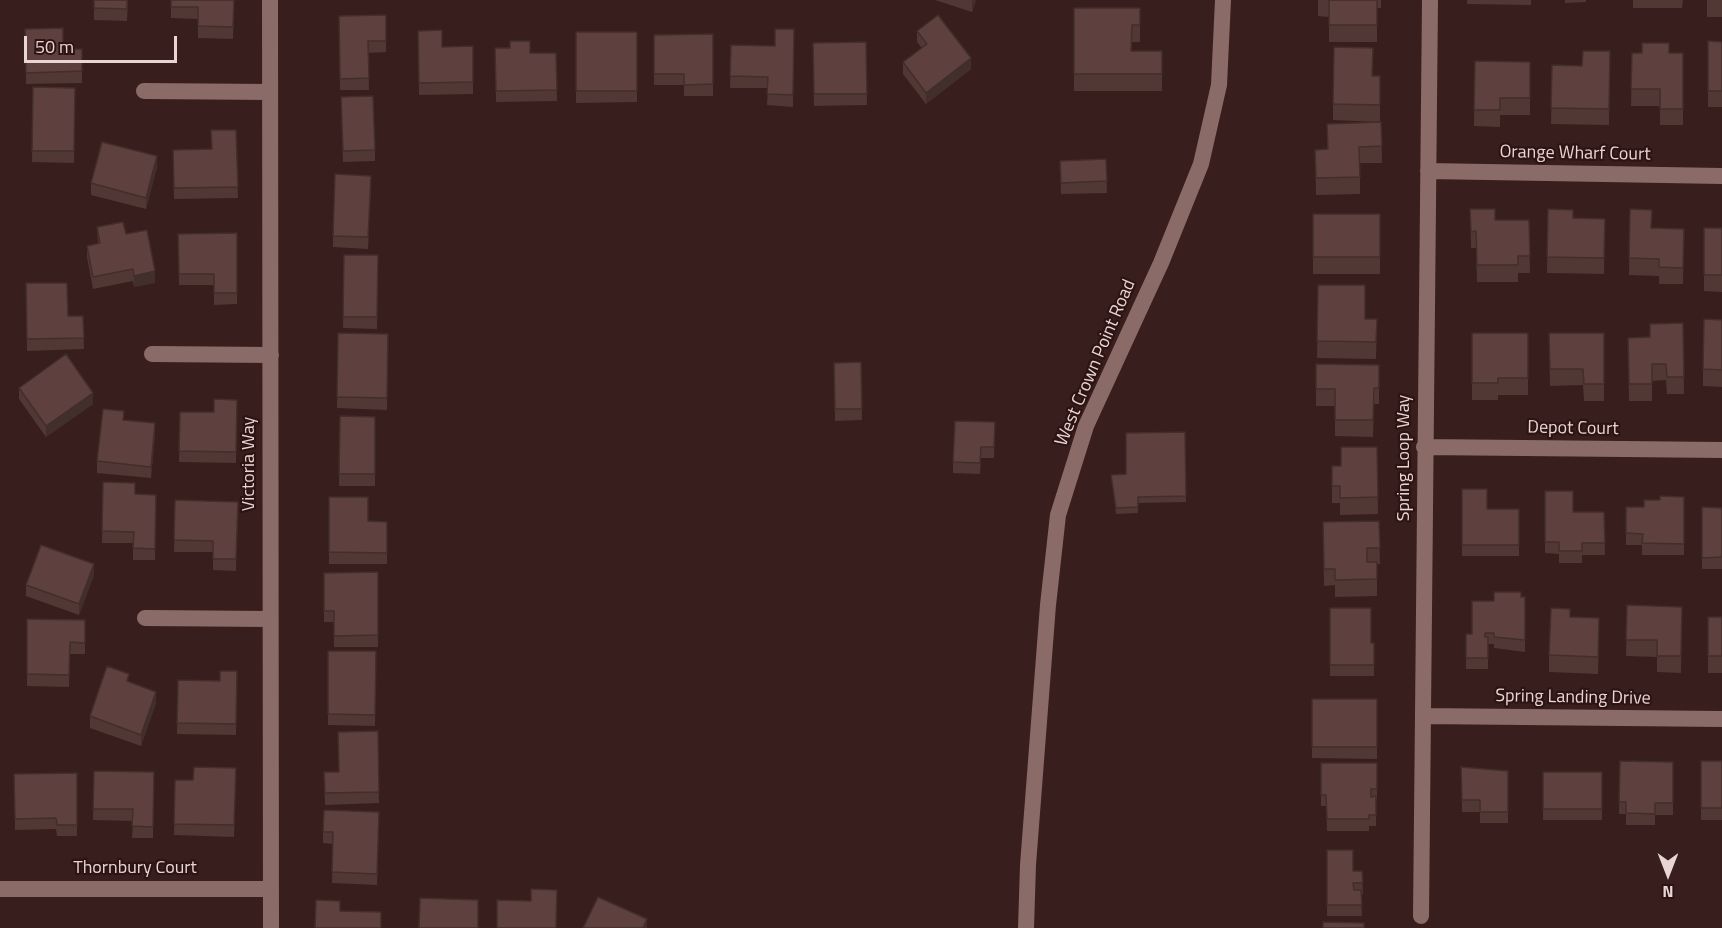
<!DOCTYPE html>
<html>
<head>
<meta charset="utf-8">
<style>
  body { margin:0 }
  #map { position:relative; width:1722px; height:928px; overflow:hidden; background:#381e1c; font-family:"Titillium Web",sans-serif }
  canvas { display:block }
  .north { position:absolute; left:1638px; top:844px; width:60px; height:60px; -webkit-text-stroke:4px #2d1413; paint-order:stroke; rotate:180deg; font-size:16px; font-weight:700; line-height:24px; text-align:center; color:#e8d5d4 }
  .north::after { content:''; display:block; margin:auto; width:21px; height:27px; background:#e8d5d4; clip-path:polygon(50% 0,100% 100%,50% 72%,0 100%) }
  .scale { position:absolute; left:24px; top:36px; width:153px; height:27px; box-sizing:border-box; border:3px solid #e8d5d4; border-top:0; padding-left:8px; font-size:18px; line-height:21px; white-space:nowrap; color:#e8d5d4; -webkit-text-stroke:4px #2d1413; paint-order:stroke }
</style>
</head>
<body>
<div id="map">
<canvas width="1722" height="928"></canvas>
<div class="north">N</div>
<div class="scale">50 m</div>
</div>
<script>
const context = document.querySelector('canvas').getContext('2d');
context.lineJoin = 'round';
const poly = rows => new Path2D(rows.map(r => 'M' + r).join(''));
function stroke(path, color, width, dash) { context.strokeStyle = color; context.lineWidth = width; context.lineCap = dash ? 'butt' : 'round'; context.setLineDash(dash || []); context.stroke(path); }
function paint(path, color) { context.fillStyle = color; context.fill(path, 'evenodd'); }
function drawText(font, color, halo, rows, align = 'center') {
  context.font = font + ' "Titillium Web",sans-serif'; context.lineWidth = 4.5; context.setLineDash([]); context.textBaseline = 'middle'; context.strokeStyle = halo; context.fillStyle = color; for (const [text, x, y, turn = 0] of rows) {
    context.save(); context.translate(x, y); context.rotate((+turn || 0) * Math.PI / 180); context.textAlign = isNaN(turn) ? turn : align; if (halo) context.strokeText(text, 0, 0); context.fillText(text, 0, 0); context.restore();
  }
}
stroke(poly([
  [270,0,271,928],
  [144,91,270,92],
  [1428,171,1722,176],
  [152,354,271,355],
  [1424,447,1722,450],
  [145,618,269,619],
  [1423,716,1722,719],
  [0,889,271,889],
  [1421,916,1430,0]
]), '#8b6b68', 16);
stroke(poly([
  [1026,928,1028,865,1048,605,1058,515,1086,426,1161,263,1201,164,1219,85,1223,0]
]), '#8b6b68', 16);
paint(poly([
  [94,0,128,0,127,21,94,20],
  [171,0,234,0,233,39,198,38,198,19,171,18],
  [935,0,976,0,972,12],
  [1318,0,1381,0,1381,8,1377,8,1377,42,1329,42,1329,17,1318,16],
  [1467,0,1531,0,1531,5,1467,4],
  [1565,0,1586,0,1586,2,1565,3],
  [1633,0,1683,0,1682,8,1633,8],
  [1707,0,1722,0,1722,17,1707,17],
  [1074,8,1140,8,1140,42,1132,42,1132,51,1162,51,1162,91,1074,91],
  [386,15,386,52,368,53,369,90,340,90,339,16],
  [25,29,63,49,82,49,82,83,26,84],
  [794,29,793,107,767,105,768,88,730,88,731,45,775,46],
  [418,31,442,47,473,46,473,94,419,95],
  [917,31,971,69,926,104,903,74,903,62,922,48,917,42],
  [576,32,637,32,637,102,576,103],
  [713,34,713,96,684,96,684,85,654,85,654,35],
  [1708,41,1722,42,1722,107,1708,107],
  [866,42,867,105,814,106,813,43],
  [495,48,530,53,556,53,557,101,496,102],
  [1610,51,1609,125,1551,124,1552,65,1582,66],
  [1632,53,1683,53,1683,125,1660,125,1660,106,1631,106],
  [1475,61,1530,62,1530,115,1500,115,1500,127,1474,126],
  [1373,76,1380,93,1380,122,1333,120,1333,104],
  [33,87,75,88,74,163,32,162],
  [341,108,375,150,375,161,343,162],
  [1381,122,1382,163,1360,163,1360,194,1316,195,1315,150,1327,149,1327,124],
  [236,130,238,198,174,199,173,150,212,149],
  [1106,159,1107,193,1061,194,1060,161],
  [157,167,146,209,91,195,91,183],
  [371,187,368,249,333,247,333,236],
  [1470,209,1495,220,1529,220,1530,273,1518,273,1518,282,1477,282,1476,248,1471,248],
  [1548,209,1573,218,1605,219,1604,274,1547,273],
  [1630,209,1652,228,1684,229,1683,284,1659,284,1659,276,1629,275],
  [1313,214,1380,214,1380,274,1313,274],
  [97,227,126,234,155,283,134,287,133,281,93,289,87,257,87,246,98,244],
  [1704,228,1722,228,1722,292,1704,291],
  [237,233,237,304,214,305,214,285,179,285,178,234],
  [344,255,378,255,377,329,343,328],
  [26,283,68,316,83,316,84,349,27,351],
  [1318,285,1365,319,1377,319,1376,359,1317,358],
  [1722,320,1722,387,1703,386,1703,369],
  [1683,323,1684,394,1667,394,1666,380,1652,381,1652,401,1629,401,1628,338,1650,337],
  [338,333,388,334,387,410,337,408],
  [1472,333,1528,333,1528,395,1498,395,1498,400,1472,400],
  [1549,333,1604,333,1604,401,1584,401,1583,385,1550,386],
  [861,362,862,420,835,421,834,363],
  [1316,364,1379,365,1379,404,1374,404,1373,437,1335,436,1335,406,1316,406],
  [19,388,93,404,46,437,19,399],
  [237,400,236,463,179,462,180,412,214,412],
  [340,416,375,417,375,486,339,486],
  [995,422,994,458,981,458,980,474,953,473,953,462],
  [1185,432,1186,502,1138,503,1138,513,1116,514,1111,475,1126,474],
  [155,434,151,478,97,473,97,461],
  [1377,447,1378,514,1340,515,1340,503,1332,503,1332,466,1341,466],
  [103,482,135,494,156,495,155,560,133,560,133,543,102,543],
  [1462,489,1487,509,1519,509,1519,556,1462,556],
  [1545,491,1573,512,1604,512,1605,555,1582,555,1582,563,1559,563,1559,554,1545,553],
  [329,497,368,521,387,522,387,564,329,564],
  [1684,497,1684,555,1642,555,1642,545,1626,545,1626,507,1644,507,1660,500],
  [175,500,238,502,236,571,213,570,213,552,174,552],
  [1702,507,1722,508,1722,569,1702,569],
  [1379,521,1380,564,1377,564,1377,596,1335,597,1335,585,1324,586,1323,522],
  [378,572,378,647,334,647,334,622,324,622,324,573],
  [94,575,79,615,26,596,26,585],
  [1525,597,1525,652,1494,648,1494,644,1488,644,1488,669,1466,669,1466,634,1472,634,1494,601],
  [1627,605,1682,607,1681,673,1657,672,1657,657,1626,656],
  [1330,608,1371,643,1374,643,1374,676,1330,676],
  [1708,617,1722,617,1722,673,1708,673],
  [27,619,85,620,85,654,70,654,69,687,27,686],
  [1599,635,1598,674,1549,672,1549,655],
  [328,651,376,651,375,726,328,725],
  [237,671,236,735,177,734,178,680,220,681],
  [129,682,156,703,141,746,90,728,90,716],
  [1312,699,1377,699,1377,759,1312,758],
  [378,731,379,803,325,805,324,772,338,772],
  [1620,761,1673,762,1673,815,1655,815,1655,825,1626,825,1626,814,1619,814],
  [1701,761,1722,761,1722,820,1701,820],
  [1321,763,1377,763,1377,800,1376,800,1376,826,1369,826,1369,831,1327,831,1326,806,1321,806],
  [1461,767,1508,771,1508,823,1480,823,1480,812,1462,812],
  [94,771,154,772,153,838,132,838,133,821,93,820],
  [1543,772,1602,772,1602,820,1543,820],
  [77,773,77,836,57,836,56,829,15,830,14,774],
  [236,779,234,837,174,835,175,780,193,780],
  [379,824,377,885,332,883,333,844,323,843,323,832],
  [1327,850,1353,871,1362,871,1363,894,1361,894,1362,916,1327,916]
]), '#513835');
paint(poly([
  [972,0,976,0,972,12],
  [971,58,971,69,926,104,926,93],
  [157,156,157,167,146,209,146,198],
  [155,271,155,283,134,287,134,276],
  [93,393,93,404,46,437,46,426],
  [155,423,155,434,151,478,151,467],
  [94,564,94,575,79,615,79,604],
  [156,692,156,703,141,746,141,735],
  [647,919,647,928,643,928]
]), '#422e2b');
const building = poly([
  [94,0,127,0,127,9,94,8,94,0],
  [171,0,234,0,233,27,198,26,198,7,171,7,171,0],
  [1329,0,1377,0,1377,25,1329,25,1329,0],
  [1074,8,1140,8,1140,25,1132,25,1131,51,1162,51,1162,74,1074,74,1074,8],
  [386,15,386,41,368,41,369,78,340,79,339,16,386,15],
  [938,15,971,58,926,93,903,62,927,44,917,31,938,15],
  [63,28,63,49,82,49,82,71,26,73,25,29,63,28],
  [775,29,794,29,793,95,767,94,768,77,730,76,731,45,775,46,775,29],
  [442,30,442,47,473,46,473,82,419,83,418,31,442,30],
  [576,32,637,32,637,91,576,91,576,32],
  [713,34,713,84,684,85,684,74,654,74,654,35,713,34],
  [510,41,530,41,530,53,556,53,557,90,496,91,495,48,510,48,510,41],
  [1708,41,1722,42,1722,91,1708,91,1708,41],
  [866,42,867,94,814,94,813,43,866,42],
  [1642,43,1669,43,1669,53,1683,53,1683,109,1660,109,1660,89,1631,89,1632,53,1642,53,1642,43],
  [1334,47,1373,48,1372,76,1380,76,1380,105,1333,104,1334,47],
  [1583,51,1610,51,1609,109,1551,108,1552,65,1582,66,1583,51],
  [1475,61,1530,62,1530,98,1500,98,1500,110,1474,110,1475,61],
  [33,87,75,88,74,151,32,151,33,87],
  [373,96,375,150,343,151,341,97,373,96],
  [1381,122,1382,146,1359,147,1360,177,1316,178,1315,150,1328,149,1327,124,1381,122],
  [211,130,236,130,238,187,174,188,173,150,212,149,211,130],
  [102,142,157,156,146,198,91,183,102,142],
  [1106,159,1107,181,1061,183,1060,161,1106,159],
  [335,174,371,176,368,237,333,236,335,174],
  [1470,209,1495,209,1495,220,1529,220,1530,256,1518,256,1518,265,1477,265,1476,231,1471,232,1470,209],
  [1548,209,1573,210,1573,218,1605,219,1604,258,1547,257,1548,209],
  [1630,209,1652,210,1651,228,1684,229,1683,268,1659,267,1659,259,1629,258,1630,209],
  [1313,214,1380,214,1380,257,1313,257,1313,214],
  [123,222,126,234,147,230,155,271,134,276,133,269,93,277,87,246,100,243,97,227,123,222],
  [1704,228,1722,228,1722,275,1704,275,1704,228],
  [237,233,237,293,214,293,214,274,179,274,178,234,237,233],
  [344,255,378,255,377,317,343,317,344,255],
  [26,283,67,283,68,316,83,316,84,338,27,339,26,283],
  [1318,285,1365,285,1365,319,1377,319,1376,342,1317,341,1318,285],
  [1704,319,1722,320,1722,370,1703,369,1704,319],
  [1683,323,1684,377,1667,377,1666,364,1652,364,1652,384,1629,384,1628,338,1650,337,1650,324,1683,323],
  [338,333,388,334,387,398,337,397,338,333],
  [1472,333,1528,333,1528,378,1498,378,1498,383,1472,383,1472,333],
  [1549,333,1604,333,1604,384,1584,384,1583,369,1550,369,1549,333],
  [66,354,93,393,46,426,19,388,66,354],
  [861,362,862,409,835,409,834,363,861,362],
  [1316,364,1379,365,1379,388,1374,388,1373,420,1335,420,1335,389,1316,389,1316,364],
  [214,399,237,400,236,452,179,451,180,412,214,412,214,399],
  [103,409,124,411,123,420,155,423,151,467,97,461,103,409],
  [340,416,375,417,375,474,339,474,340,416],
  [955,421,995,422,994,447,981,447,980,463,953,462,955,421],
  [1185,432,1186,496,1138,497,1138,507,1116,508,1111,475,1126,474,1126,433,1185,432],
  [1341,447,1377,447,1378,497,1340,498,1340,486,1332,486,1332,466,1341,466,1341,447],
  [103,482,135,483,135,494,156,495,155,549,133,548,134,532,102,531,103,482],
  [1462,489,1487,489,1487,509,1519,509,1519,545,1462,545,1462,489],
  [1545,491,1573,491,1573,512,1604,512,1605,543,1582,543,1582,551,1559,551,1559,542,1545,542,1545,491],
  [1660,496,1684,497,1684,544,1642,543,1643,534,1626,533,1626,507,1644,507,1644,500,1660,500,1660,496],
  [329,497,368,497,368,521,387,522,387,553,329,552,329,497],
  [175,500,238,502,236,559,213,559,213,541,174,540,175,500],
  [1702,507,1722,508,1722,557,1702,558,1702,507],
  [1379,521,1380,548,1367,548,1367,562,1377,562,1377,579,1335,580,1335,569,1324,569,1323,522,1379,521],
  [41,545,94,564,79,604,26,585,41,545],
  [378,572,378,635,334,636,334,611,324,611,324,573,378,572],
  [1494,592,1521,592,1521,597,1525,597,1525,640,1494,637,1494,633,1485,633,1485,637,1488,637,1488,658,1466,658,1466,634,1472,634,1472,601,1494,601,1494,592],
  [1627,605,1682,607,1681,656,1657,656,1657,640,1626,640,1627,605],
  [1330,608,1371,608,1371,643,1374,643,1374,665,1330,665,1330,608],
  [1551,608,1570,609,1570,617,1599,618,1598,657,1549,655,1551,608],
  [1708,617,1722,617,1722,656,1708,656,1708,617],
  [27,619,85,620,85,643,70,642,69,675,27,674,27,619],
  [328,651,376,651,375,715,328,714,328,651],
  [107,666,129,674,127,681,156,692,141,735,90,716,107,666],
  [220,671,237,671,236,724,177,723,178,680,220,681,220,671],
  [1312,699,1377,699,1377,747,1312,747,1312,699],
  [378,731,379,792,325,793,324,772,339,772,338,732,378,731],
  [1620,761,1673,762,1673,803,1655,803,1655,814,1626,813,1626,802,1619,802,1620,761],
  [1701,761,1722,761,1722,808,1701,808,1701,761],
  [1321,763,1377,763,1377,789,1371,789,1371,797,1376,796,1376,815,1369,815,1369,819,1327,819,1326,795,1321,795,1321,763],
  [194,767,236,768,234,825,174,824,175,780,193,780,194,767],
  [1461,767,1508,771,1508,812,1480,812,1480,800,1462,800,1461,767],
  [94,771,154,772,153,827,132,826,133,809,93,809,94,771],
  [1543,772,1602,772,1602,809,1543,809,1543,772],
  [77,773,77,825,57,825,56,818,15,819,14,774,77,773],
  [324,810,379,812,377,874,332,872,333,832,323,832,324,810],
  [1327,850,1353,850,1353,871,1362,871,1363,883,1353,883,1354,890,1361,890,1362,905,1327,905,1327,850],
  [531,889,557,890,556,928,497,928,497,900,531,901,531,889],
  [598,897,647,919,643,928,583,928,598,897],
  [420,898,478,900,478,928,419,928,420,898],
  [316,900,340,901,340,911,381,912,381,928,315,928,316,900],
  [1323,922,1364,923,1364,928,1323,928,1323,922]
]);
paint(building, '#5e413e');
stroke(building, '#422e2b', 1.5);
drawText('18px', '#e8d5d4', '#2d1413', [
  ["Orange Wharf Court",1575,154,1],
  ["West Crown Point Road",1096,363,-67],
  ["Depot Court",1573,429,1],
  ["Spring Loop Way",1405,458,-90],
  ["Victoria Way",250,464,-90],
  ["Spring Landing Drive",1573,698,1],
  ["Thornbury Court",135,869]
]);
</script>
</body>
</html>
